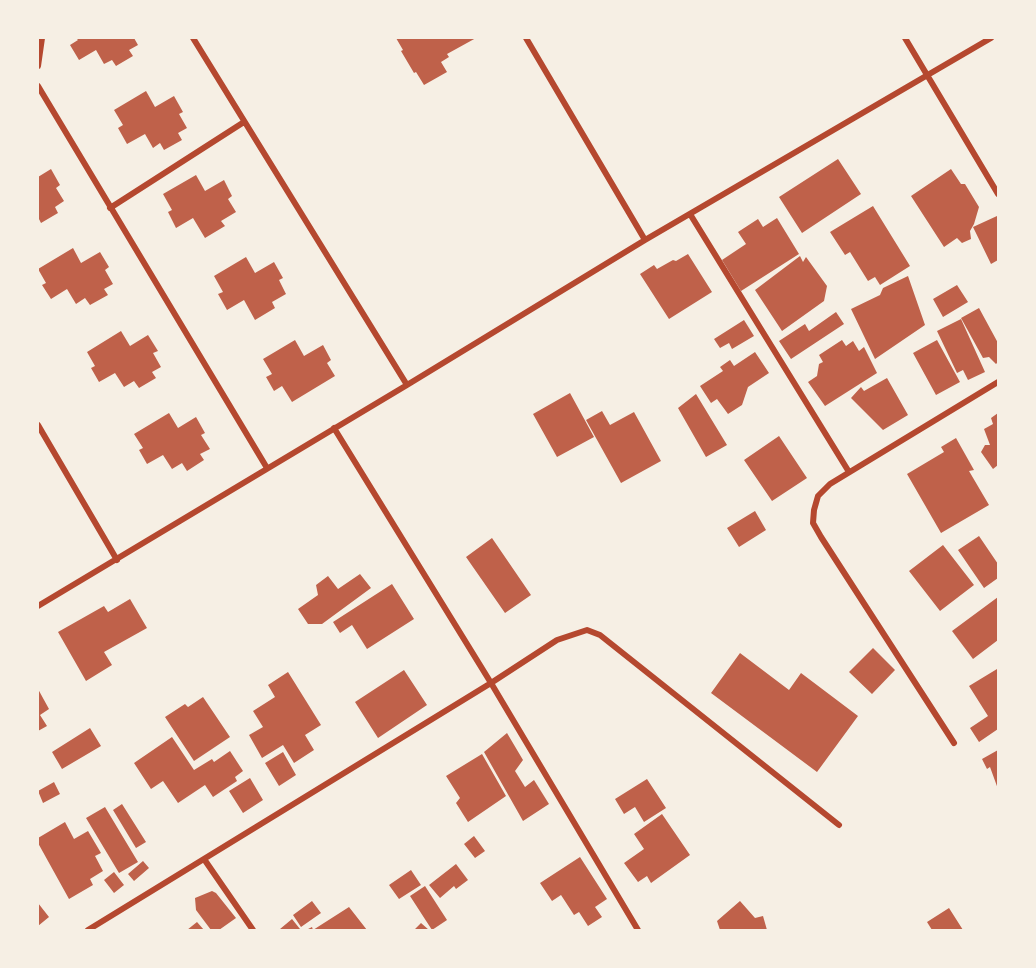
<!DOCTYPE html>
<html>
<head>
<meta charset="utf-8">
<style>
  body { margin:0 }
  #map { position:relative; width:1036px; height:968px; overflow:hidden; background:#f6efe4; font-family:"Noto Serif",serif }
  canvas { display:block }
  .frame { position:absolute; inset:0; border:39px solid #f6efe4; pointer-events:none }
</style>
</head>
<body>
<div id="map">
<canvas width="1036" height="968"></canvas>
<div class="frame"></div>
</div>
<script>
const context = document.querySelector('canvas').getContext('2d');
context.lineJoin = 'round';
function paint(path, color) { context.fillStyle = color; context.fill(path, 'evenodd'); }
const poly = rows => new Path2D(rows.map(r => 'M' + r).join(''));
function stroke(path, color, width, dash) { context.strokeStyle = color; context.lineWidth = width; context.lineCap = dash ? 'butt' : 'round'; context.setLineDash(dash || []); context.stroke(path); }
paint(poly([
  [76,38,134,38,138,45,129,50,133,56,116,66,112,60,104,64,96,50,79,60,70,45,78,40],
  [396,38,476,38,447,54,449,57,441,62,447,72,424,85,416,72,414,73,401,51,403,50],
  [146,91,155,107,174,96,183,112,179,114,187,128,178,133,182,140,164,150,160,143,153,148,145,134,127,144,118,128,123,125,114,110],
  [838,159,861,194,802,233,779,197],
  [51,169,60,185,56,188,64,201,55,207,58,213,41,223,38,217,38,177],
  [951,169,961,184,965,184,979,207,974,224,970,231,971,239,962,243,957,238,944,247,911,196],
  [196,175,205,191,224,180,232,196,228,199,236,212,221,221,225,226,205,238,193,218,176,228,168,212,172,210,163,194],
  [873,206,910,266,880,285,875,277,868,281,850,252,845,255,830,232],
  [997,216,998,260,991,264,973,227],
  [777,218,799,254,741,291,722,260,746,244,738,232,758,219,763,227],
  [73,248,81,263,100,252,109,267,105,270,113,284,104,289,108,295,90,305,85,298,76,304,67,289,51,299,42,285,46,283,38,269],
  [688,254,712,292,669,319,640,274,654,265,657,269,673,260,676,261],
  [800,256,803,262,806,257,827,286,824,301,782,331,755,290],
  [246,257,255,273,274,262,283,278,279,280,286,294,272,302,275,308,255,320,244,300,227,310,218,294,223,292,214,276],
  [908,276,925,325,875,359,851,309,880,295,883,288],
  [957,285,968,302,943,317,933,299],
  [979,308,998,343,998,362,996,364,989,357,983,358,961,318],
  [836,312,844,324,791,359,779,341,805,324,809,331],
  [961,319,985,372,968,380,963,370,957,373,937,331],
  [744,320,754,336,732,349,729,343,720,348,714,339],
  [121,331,130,346,148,335,158,351,153,353,161,367,152,372,156,378,139,388,134,381,124,387,115,373,99,382,91,368,95,366,87,352],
  [295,340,304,356,323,345,331,360,327,363,335,376,292,402,282,386,274,391,266,377,272,374,263,359],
  [842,340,846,346,853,341,859,351,864,347,877,373,825,406,808,382,817,376,819,364,823,362,819,355],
  [937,340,960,382,936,395,913,353],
  [755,352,769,373,748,387,742,405,728,414,717,399,711,403,700,386,723,371,720,367,730,360,734,366],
  [887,378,908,415,883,430,851,398,861,387,864,391],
  [570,393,594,437,557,457,533,414],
  [696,394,727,445,706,457,678,408],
  [602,411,610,425,634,412,661,461,621,483,586,420],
  [169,413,178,428,196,417,205,433,201,435,210,449,200,454,204,460,187,471,182,463,172,469,163,455,147,464,139,450,143,448,134,434],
  [998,413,998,465,993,469,981,452,985,445,990,445,984,429,993,424,991,418],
  [779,436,807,478,772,501,744,460],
  [956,438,974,470,969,471,989,505,941,533,907,474,944,452,941,447],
  [755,511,766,530,739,547,727,528],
  [979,536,998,564,998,578,984,588,958,550],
  [492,538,531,595,505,613,466,557],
  [943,545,974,585,940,611,909,571],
  [360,574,371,588,322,624,308,624,298,609,318,595,316,585,328,576,338,589],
  [392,584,414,619,367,649,352,625,340,633,333,622],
  [998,597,998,640,973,659,952,631],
  [130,599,147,628,104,652,112,665,86,681,58,632,104,606,108,612],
  [873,648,895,670,872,694,849,672],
  [740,653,789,690,801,673,858,716,817,772,711,693],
  [997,669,998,729,979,742,970,728,988,716,969,686],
  [404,670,427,705,378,738,355,702],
  [288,672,321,725,305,735,314,750,294,763,283,745,262,758,249,735,263,727,253,711,275,697,268,685],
  [38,689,49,709,40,715,47,726,38,731],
  [203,697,230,737,194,761,165,717,185,704,188,707],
  [90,728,101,746,62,769,52,752],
  [507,733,523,760,515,771,525,787,534,780,549,804,523,821,484,752],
  [172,737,194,770,212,759,214,762,230,751,243,771,235,777,237,781,213,797,205,785,178,803,163,781,151,789,134,763],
  [998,750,998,789,990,767,987,769,982,759],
  [283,752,296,775,279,786,265,763],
  [482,754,506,796,468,822,456,803,460,798,446,776],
  [250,778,263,800,243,813,229,791],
  [647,779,666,808,644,822,635,807,624,814,615,799],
  [54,782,60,794,43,803,38,791],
  [122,804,146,842,136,848,113,810],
  [105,807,138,862,119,873,86,818],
  [662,814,690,855,651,883,647,876,638,882,624,863,644,849,634,834],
  [65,822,74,839,88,831,101,853,95,856,103,871,90,879,93,885,69,899,38,843,38,838],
  [474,836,485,851,475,858,464,844],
  [580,857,607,899,595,907,602,917,588,926,579,912,574,915,561,895,552,901,540,883],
  [143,861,149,868,134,881,128,874],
  [456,864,468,880,456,889,454,886,440,898,429,885],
  [411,870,421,885,399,899,389,885],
  [114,872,124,885,114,893,104,880],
  [425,886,447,920,432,930,410,896],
  [212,891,216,893,236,918,219,930,211,930,196,910,195,898],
  [312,901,321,913,301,927,293,915],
  [740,901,755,918,763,916,767,930,720,930,717,921],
  [38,903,49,917,38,926],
  [349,907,367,930,306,930,312,927,313,930],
  [949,908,963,930,932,930,927,922],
  [292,919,300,929,298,930,282,930,280,929],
  [197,922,204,930,187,930],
  [421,923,429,930,414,930]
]), '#bf614a');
stroke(poly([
  [193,38,407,385],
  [526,38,645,240],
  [905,38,998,194],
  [38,66,42,38],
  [38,86,267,468],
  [110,208,244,122],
  [690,214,849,472],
  [38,425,117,560],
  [334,428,491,683,638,930],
  [38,606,407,385,645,240,991,38],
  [954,743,821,537,813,523,814,510,818,496,830,484,998,382],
  [204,859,253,930],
  [88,930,491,683,557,640,587,630,600,635,839,825]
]), '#b5482f', 6);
</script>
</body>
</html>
